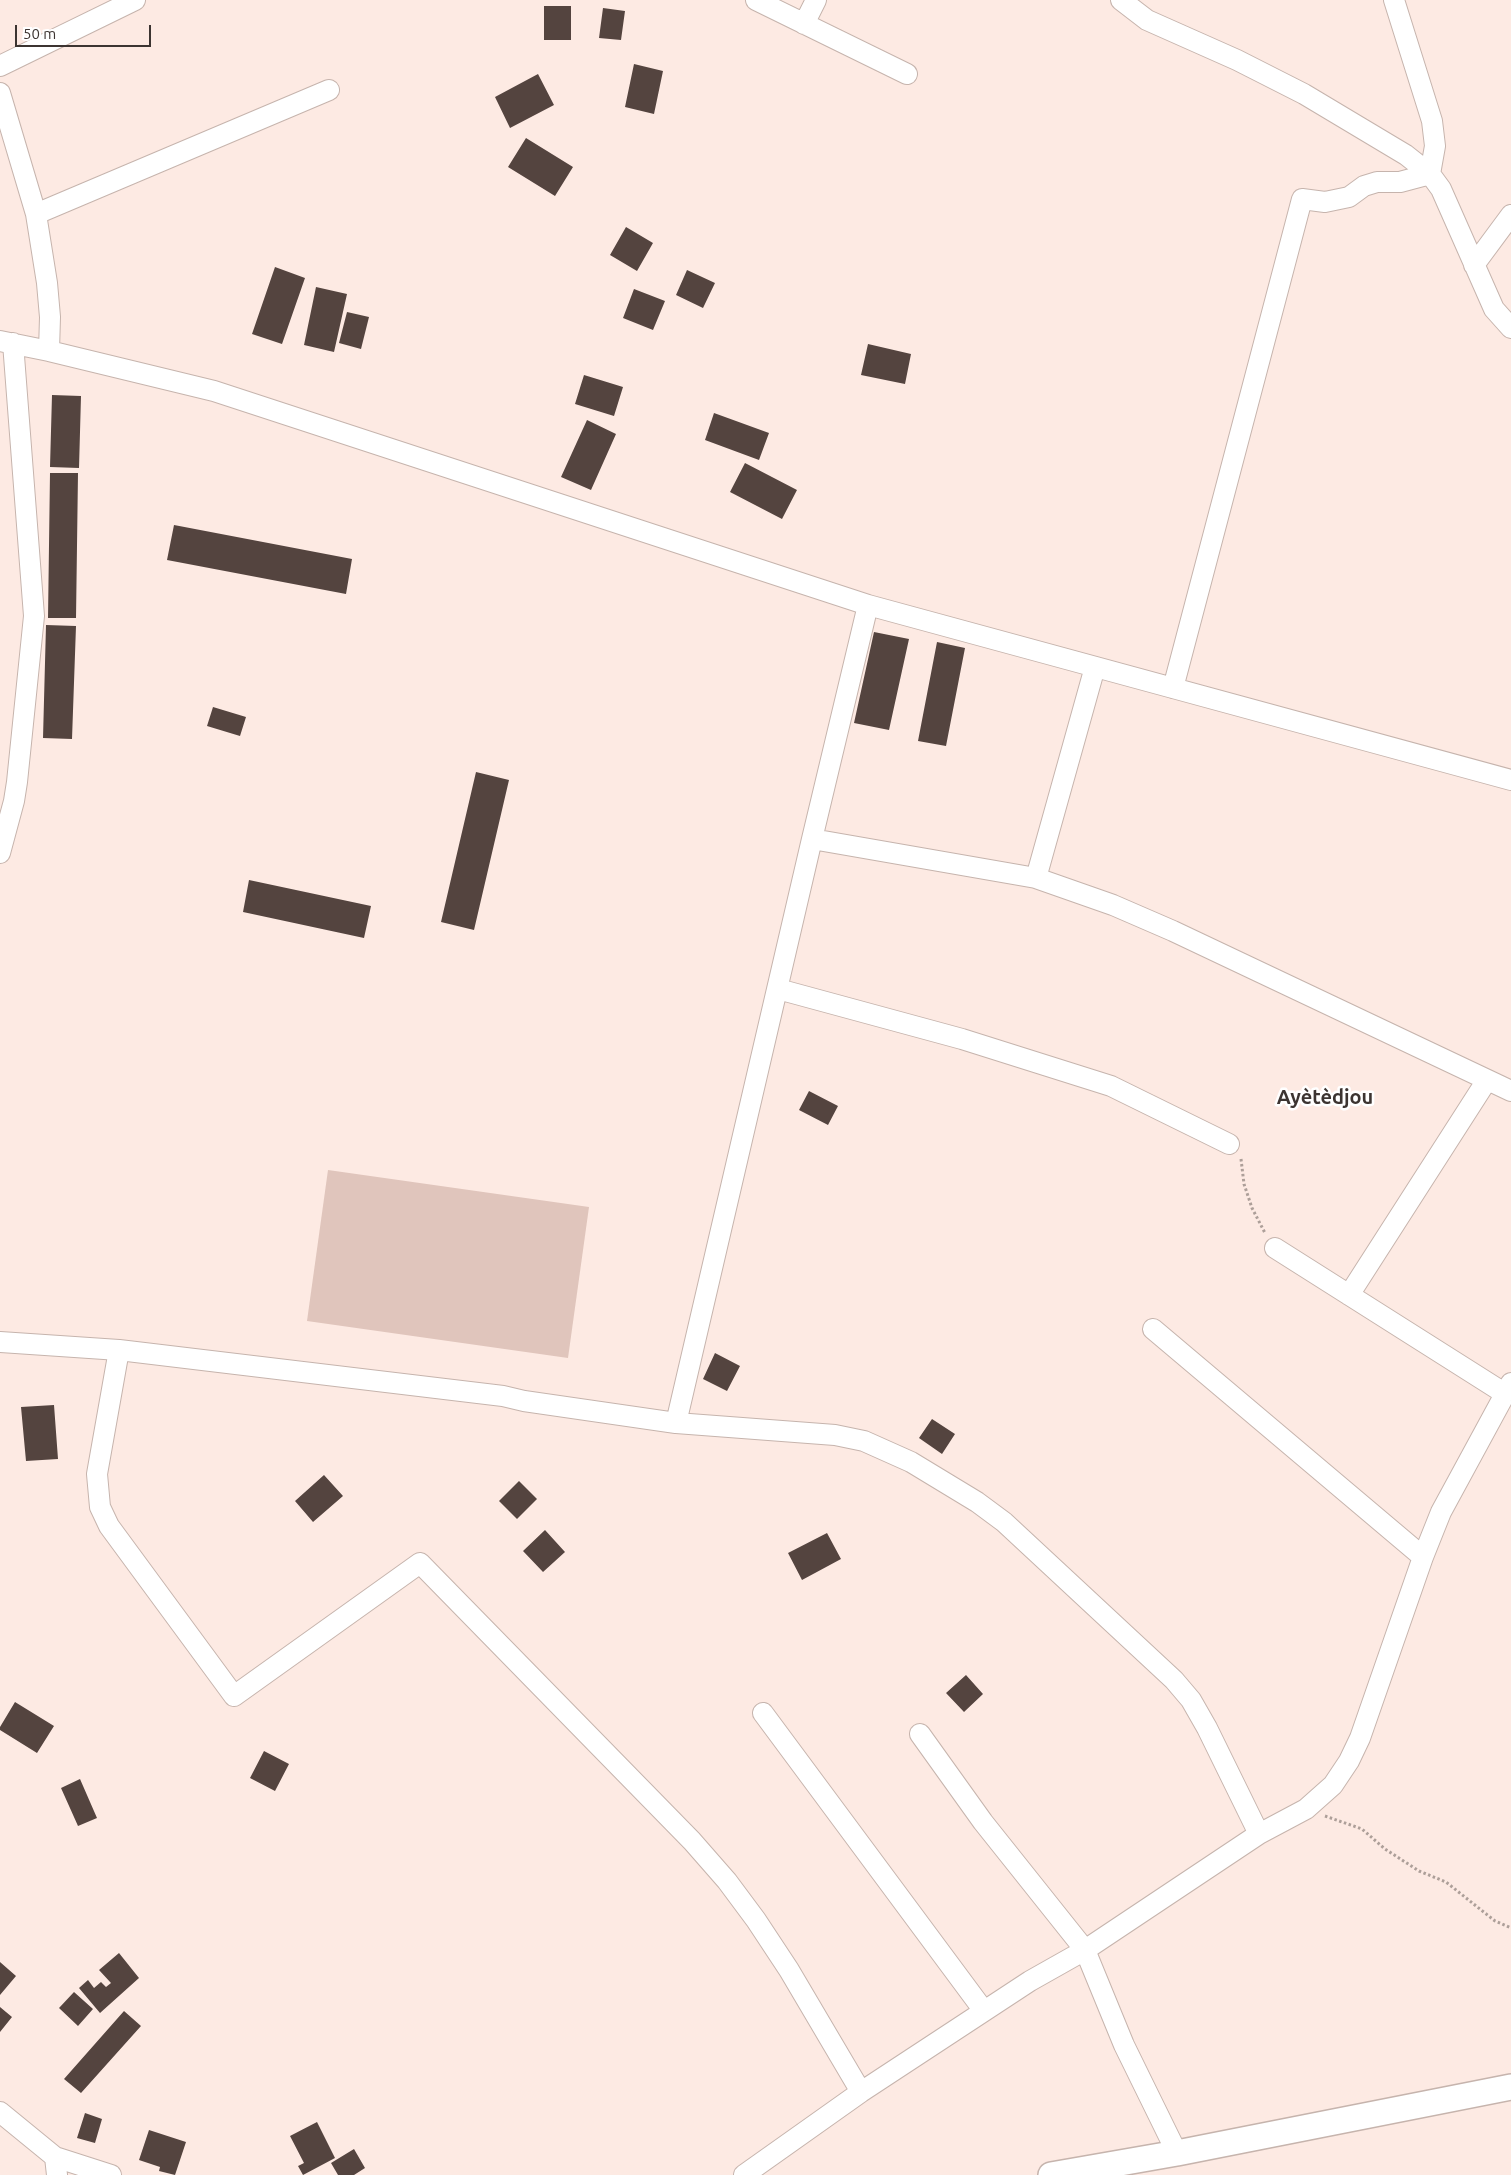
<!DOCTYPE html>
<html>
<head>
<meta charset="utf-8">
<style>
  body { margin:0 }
  #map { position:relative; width:1511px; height:2175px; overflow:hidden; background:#fdeae3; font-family:Ubuntu,sans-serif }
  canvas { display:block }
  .scale { position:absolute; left:15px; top:25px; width:136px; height:22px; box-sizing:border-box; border:2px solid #3c3431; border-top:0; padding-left:6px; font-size:15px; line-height:18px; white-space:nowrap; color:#3c3431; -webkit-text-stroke:4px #fff; paint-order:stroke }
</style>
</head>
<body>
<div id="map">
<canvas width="1511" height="2175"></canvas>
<div class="scale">50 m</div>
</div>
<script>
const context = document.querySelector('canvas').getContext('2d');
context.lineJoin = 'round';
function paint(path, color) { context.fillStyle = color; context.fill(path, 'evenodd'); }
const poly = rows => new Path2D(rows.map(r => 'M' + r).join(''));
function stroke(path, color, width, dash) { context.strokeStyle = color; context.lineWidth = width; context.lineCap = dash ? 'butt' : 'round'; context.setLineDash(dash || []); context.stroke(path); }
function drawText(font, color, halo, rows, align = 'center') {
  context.font = font + ' Ubuntu,sans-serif'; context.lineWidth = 5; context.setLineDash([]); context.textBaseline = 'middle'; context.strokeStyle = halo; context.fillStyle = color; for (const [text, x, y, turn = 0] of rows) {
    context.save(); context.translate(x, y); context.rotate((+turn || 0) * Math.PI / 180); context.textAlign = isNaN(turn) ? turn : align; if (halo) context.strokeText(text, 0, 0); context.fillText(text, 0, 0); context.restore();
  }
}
paint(poly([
  [328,1170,589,1207,568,1358,307,1321]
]), '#e0c5bc');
paint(poly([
  [544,6,571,6,571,40,544,40],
  [603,8,625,11,621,40,599,38],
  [634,64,663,71,654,114,625,107],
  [538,74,554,105,510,128,495,97],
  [526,138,573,167,555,196,508,167],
  [626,227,653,243,637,271,610,255],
  [275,267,305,278,282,344,252,334],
  [687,270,715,283,703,308,676,295],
  [316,287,347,294,334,352,304,345],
  [634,289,665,301,653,330,623,318],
  [347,312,369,317,361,349,339,343],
  [868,344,911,354,905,384,861,375],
  [584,375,623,387,614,416,575,404],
  [52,395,81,396,79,468,50,467],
  [714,413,769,433,759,460,705,440],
  [587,420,616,434,591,490,561,477],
  [745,463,797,490,782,519,730,492],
  [50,473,78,473,76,618,48,618],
  [174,525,352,559,346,594,167,560],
  [46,625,76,626,72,739,43,738],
  [874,632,909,639,889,730,854,723],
  [937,642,965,648,946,746,918,741],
  [213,707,246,717,240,736,207,726],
  [476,772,509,780,474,930,441,922],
  [249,880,371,906,364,938,243,912],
  [809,1091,838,1106,828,1125,799,1110],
  [715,1353,740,1366,727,1391,703,1379],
  [54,1405,58,1459,26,1461,21,1407],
  [932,1419,955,1434,942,1454,919,1438],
  [324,1475,343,1496,313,1522,295,1501],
  [519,1481,537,1499,517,1519,499,1501],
  [545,1530,565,1552,543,1572,523,1551],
  [827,1533,841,1559,802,1580,788,1553],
  [966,1675,983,1694,964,1712,946,1693],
  [15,1702,54,1726,37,1753,0,1730,0,1727],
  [264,1751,289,1764,275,1791,250,1778],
  [80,1779,97,1818,78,1826,61,1788],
  [119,1953,139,1978,100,2013,79,1988,88,1980,94,1988,101,1982,106,1987,111,1983,99,1970],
  [0,1962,16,1976,0,1995],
  [74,1992,93,2009,78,2026,59,2008],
  [0,2007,12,2017,0,2032],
  [124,2011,141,2026,81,2093,64,2079],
  [85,2113,102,2119,95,2143,77,2138],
  [317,2122,335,2158,303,2175,298,2166,304,2163,290,2136],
  [149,2130,186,2142,175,2175,159,2171,160,2167,139,2160],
  [354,2149,365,2168,354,2175,338,2175,331,2163]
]), '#54443f');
const minor = poly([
  [756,0,907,74],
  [1121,0,1147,20,1237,60,1304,94,1406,155,1430,174,1441,189,1494,309,1511,328],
  [804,24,816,0],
  [0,66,135,0],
  [0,93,36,214,47,283,50,317,49,351],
  [36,214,329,90],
  [1474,265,1511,215],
  [0,341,49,351,214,391,868,605,1511,780],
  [1173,688,1302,199,1325,202,1349,197,1364,186,1377,182,1400,182,1430,174,1435,146,1432,121,1394,0],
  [812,839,1036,878,1113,905,1173,931,1511,1091],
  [0,853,14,801,17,782,34,616,13,343],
  [1036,878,1095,667],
  [778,989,962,1039,1111,1086,1229,1144],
  [1275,1248,1504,1393],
  [1349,1295,1487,1080],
  [1153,1329,1423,1557],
  [0,1342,119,1350,503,1396,524,1401,676,1423,835,1435,864,1441,911,1462,977,1502,1004,1522,1174,1680,1191,1700,1207,1728,1259,1834],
  [119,1350,97,1474,100,1507,109,1526,234,1696,420,1563,692,1841,727,1881,756,1920,789,1970,861,2092],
  [676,1423,812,839,868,605],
  [763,1713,984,2011],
  [920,1734,983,1822,1085,1950,1124,2045,1177,2153],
  [0,2112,55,2157,57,2175],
  [55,2157,111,2175],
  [744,2175,861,2092,1030,1981,1085,1950,1259,1834,1306,1809,1333,1785,1349,1761,1360,1738,1423,1557,1441,1512,1511,1383]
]);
const tertiary = poly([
  [1051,2175,1177,2153,1511,2087]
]);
stroke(minor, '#c6b4ad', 22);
stroke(tertiary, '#c6b4ad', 28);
stroke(poly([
  [1241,1159,1244,1184,1252,1208,1265,1233],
  [1325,1816,1362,1829,1385,1849,1419,1871,1446,1882,1495,1921,1511,1928]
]), '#ad9f99', 3, [2.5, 2.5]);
stroke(minor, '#fff', 20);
stroke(tertiary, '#fff', 25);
drawText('bold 20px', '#3c3431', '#fff', [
  ["Ayètèdjou",1325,1097]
]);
</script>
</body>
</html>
